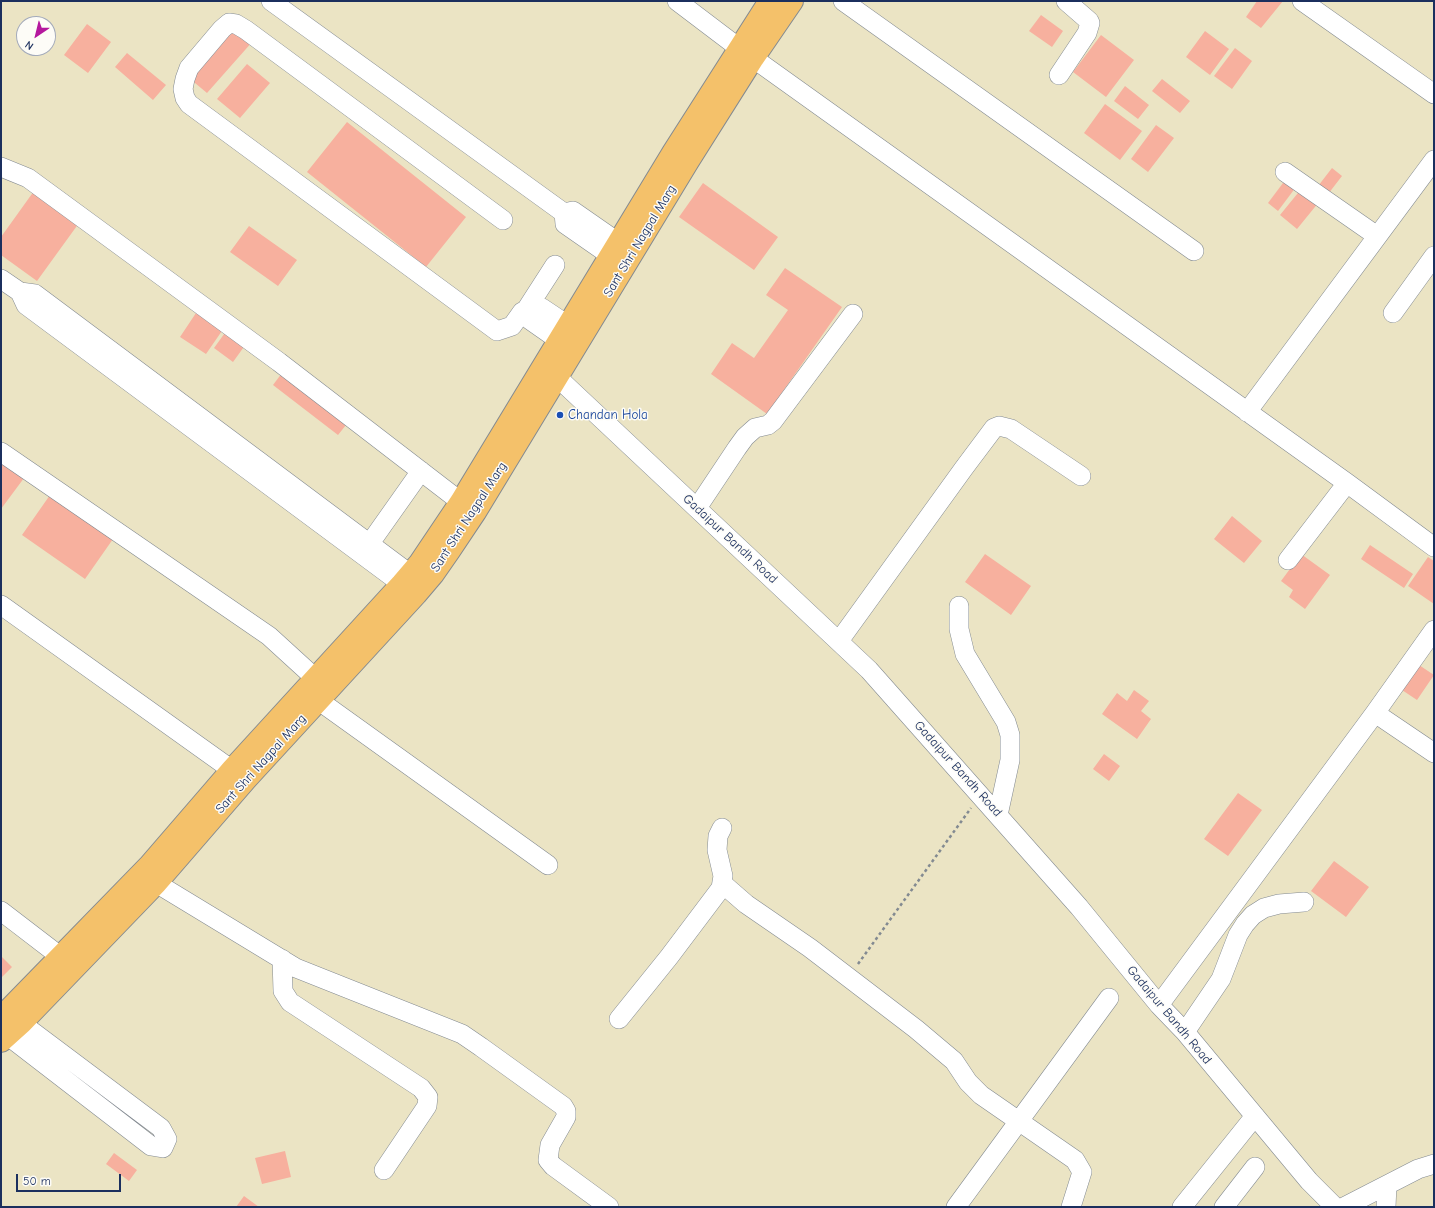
<!DOCTYPE html>
<html>
<head>
<meta charset="utf-8">
<style>
  body { margin:0 }
  #map { position:relative; width:1435px; height:1208px; overflow:hidden; background:#ebe4c4; font-family:"Comic Neue",sans-serif }
  canvas { display:block }
  .frame { position:absolute; inset:0; border:2px solid #1b2f5e; pointer-events:none }
  .north { position:absolute; left:16px; top:16px; width:40px; height:40px; box-sizing:border-box; background:#fdfcf7; border:1px solid #a3aaba; border-radius:50%; rotate:215deg; font-size:11px; font-weight:700; line-height:16px; text-align:center; color:#1b2f5e }
  .north::after { content:''; display:block; margin:auto; width:14px; height:18px; background:#b5179e; clip-path:polygon(50% 0,100% 100%,50% 72%,0 100%) }
  .scale { position:absolute; left:16px; top:1174px; width:105px; height:18px; box-sizing:border-box; border:2px solid #1b2f5e; border-top:0; padding-left:5px; font-size:12px; line-height:14px; white-space:nowrap; color:#1b2f5e; -webkit-text-stroke:3px #fdfcf7; paint-order:stroke }
</style>
</head>
<body>
<div id="map">
<canvas width="1435" height="1208"></canvas>
<div class="frame"></div>
<div class="north">N</div>
<div class="scale">50 m</div>
</div>
<script>
const context = document.querySelector('canvas').getContext('2d');
context.lineJoin = 'round';
function paint(path, color) { context.fillStyle = color; context.fill(path, 'evenodd'); }
const poly = rows => new Path2D(rows.map(r => 'M' + r).join(''));
function stroke(path, color, width, dash) { context.strokeStyle = color; context.lineWidth = width; context.lineCap = dash ? 'butt' : 'round'; context.setLineDash(dash || []); context.stroke(path); }
function drawText(font, color, halo, rows, align = 'center') {
  context.font = font + ' "Comic Neue",sans-serif'; context.lineWidth = 3; context.setLineDash([]); context.textBaseline = 'middle'; context.strokeStyle = halo; context.fillStyle = color; for (const [text, x, y, turn = 0] of rows) {
    context.save(); context.translate(x, y); context.rotate((+turn || 0) * Math.PI / 180); context.textAlign = isNaN(turn) ? turn : align; if (halo) context.strokeText(text, 0, 0); context.fillText(text, 0, 0); context.restore();
  }
}
paint(poly([
  [1257,1,1283,1,1261,28,1246,17],
  [1041,15,1063,31,1052,47,1029,31],
  [87,24,111,42,88,73,64,55],
  [235,25,253,41,207,93,189,78],
  [1205,31,1229,49,1210,75,1186,57],
  [1101,35,1134,60,1106,97,1073,72],
  [1235,48,1252,61,1232,89,1214,76],
  [127,53,166,85,153,100,115,67],
  [247,64,270,83,240,118,217,99],
  [1162,79,1190,101,1180,113,1152,91],
  [1125,86,1149,105,1138,119,1114,101],
  [1105,104,1142,131,1120,160,1084,133],
  [347,122,466,217,426,267,307,172],
  [1156,125,1174,138,1148,172,1131,159],
  [1332,168,1342,176,1325,198,1315,190],
  [1289,175,1299,183,1278,211,1268,203],
  [703,183,778,237,754,270,679,217],
  [1302,188,1319,202,1297,229,1280,215],
  [34,191,79,223,37,281,1,255,1,237],
  [249,226,297,260,278,286,230,252],
  [785,268,842,307,767,414,711,374,732,343,754,358,788,310,766,295],
  [198,310,224,328,206,354,180,337],
  [227,330,246,344,233,362,214,348],
  [285,369,350,420,338,435,273,385],
  [1,455,27,474,1,509],
  [50,495,113,539,85,579,22,535],
  [1232,516,1262,541,1244,563,1214,539],
  [1370,545,1413,574,1404,588,1361,559],
  [985,554,1031,586,1011,615,965,582],
  [1301,554,1330,575,1305,609,1289,597,1293,590,1281,581],
  [1428,557,1434,561,1434,604,1408,586],
  [1416,663,1434,675,1417,700,1399,688],
  [1134,690,1149,701,1141,711,1151,719,1137,739,1102,714,1117,693,1127,701],
  [1104,754,1120,766,1109,781,1093,769],
  [1238,793,1262,810,1228,856,1204,839],
  [1334,861,1369,887,1346,917,1311,891],
  [1,956,12,967,1,978],
  [285,1151,291,1177,262,1184,255,1158],
  [114,1153,137,1170,129,1181,106,1164],
  [244,1196,259,1207,236,1207]
]), '#f7b09e');
const minor = poly([
  [271,1,564,213],
  [677,1,739,48],
  [843,1,1194,251],
  [1302,1,1434,94],
  [753,58,1347,483,1434,547],
  [1059,75,1087,33,1090,23,1089,21,1066,1],
  [1,167,28,178,279,362,461,502],
  [1285,172,1377,236],
  [503,220,246,30,236,24,229,23,222,29,189,68,185,79,183,89,185,98,189,104,497,331,512,326,522,312,526,310,530,313],
  [611,256,565,224,564,213,573,211,619,243],
  [1,279,20,292],
  [526,310,555,265],
  [1393,313,1434,256],
  [560,341,530,320,530,313,535,306,542,308,569,326],
  [545,367,557,377,869,670,1079,907,1159,1005,1185,1032,1309,1181,1335,1207],
  [1247,412,1434,160],
  [1,452,269,636,315,678],
  [697,508,737,448,745,437,755,428,768,425,773,421,853,314],
  [363,553,421,471],
  [1288,560,1347,483],
  [402,584,26,305,20,292,35,294,410,574],
  [1,605,232,770],
  [959,606,959,629,965,654,1006,722,1010,735,1010,760,998,815],
  [839,641,964,468,994,428,999,426,1011,429,1081,476],
  [318,700,548,865],
  [1375,713,1434,753],
  [156,883,296,968,462,1034,481,1047,563,1106,566,1111,566,1117,550,1145,548,1160,553,1166,609,1207],
  [723,884,746,904,810,948,916,1029,954,1061,968,1082,981,1095,1075,1160,1082,1172,1071,1207],
  [1,911,61,957],
  [282,959,283,991,290,1002,421,1088,428,1097,427,1106,384,1170],
  [1159,1005,1375,713,1434,630],
  [619,1019,669,957,721,888,723,876,717,850,718,836,722,828],
  [1185,1032,1221,979,1238,935,1245,924,1253,915,1264,908,1279,904,1304,902],
  [7,1035,151,1146,163,1148,167,1139,161,1128,21,1023],
  [956,1207,1109,998],
  [1182,1207,1255,1116],
  [1224,1207,1255,1167],
  [1344,1207,1418,1169,1434,1164],
  [1386,1207,1387,1185]
]);
const major = poly([
  [1,1018,150,865,232,770,402,584,420,563,461,502,673,153,770,1],
  [1,1041,21,1023,156,883,246,779,416,594,433,574,449,551,475,512,688,161,753,58,792,1]
]);
stroke(minor, '#838a91', 20);
stroke(major, '#838a91', 24);
stroke(poly([
  [858,964,971,808]
]), '#838a91', 2.5, [3, 3]);
stroke(minor, '#fff', 19);
stroke(major, '#f4c16a', 22);
for (const [x, y, r, color] of [
  [560,415,4,"#1a4fb4"]
]) { const dot = new Path2D(); dot.arc(x, y, r, 0, 2 * Math.PI); context.fillStyle = color; context.fill(dot); stroke(dot, '#fdfcf7', 1.5); }
drawText('13px', '#1b2f5e', '#fdfcf7', [
  ["Sant Shri Nagpal Marg",640,241,-59],
  ["Sant Shri Nagpal Marg",469,517,-57],
  ["Gadaipur Bandh Road",730,539,43],
  ["Sant Shri Nagpal Marg",261,764,-48],
  ["Gadaipur Bandh Road",958,769,48],
  ["Gadaipur Bandh Road",1169,1015,50]
]);
drawText('13px', '#164399', '#fdfcf7', [
  ["Chandan Hola",568,415]
], 'left');
</script>
</body>
</html>
